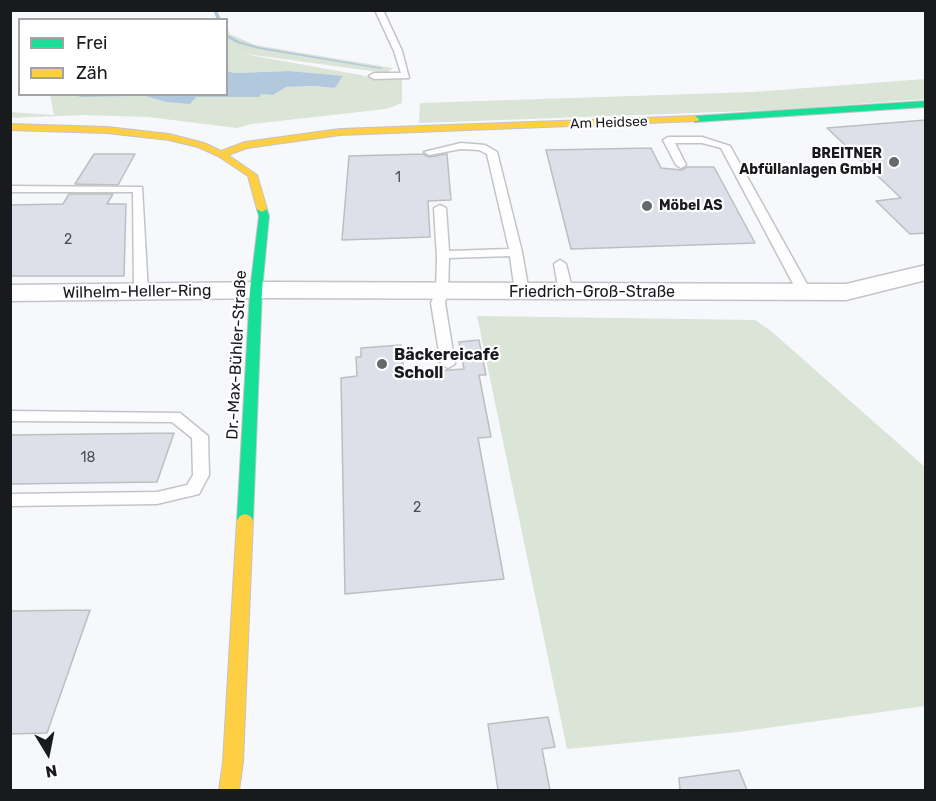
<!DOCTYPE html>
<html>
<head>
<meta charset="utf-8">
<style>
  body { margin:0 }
  #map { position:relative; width:936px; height:801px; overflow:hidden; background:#f7f8fc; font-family:Rubik,sans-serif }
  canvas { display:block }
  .frame { position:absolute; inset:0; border:12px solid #191a1e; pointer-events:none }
  .legend { position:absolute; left:18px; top:18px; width:210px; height:78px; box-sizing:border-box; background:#fff; border:2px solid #a3a3a5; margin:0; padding:8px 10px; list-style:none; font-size:18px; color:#191a1e }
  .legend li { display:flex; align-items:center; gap:12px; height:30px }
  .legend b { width:30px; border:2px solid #a3a3a5 }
  .north { position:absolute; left:18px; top:723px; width:60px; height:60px; -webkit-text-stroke:4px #fff; paint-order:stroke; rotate:170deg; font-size:16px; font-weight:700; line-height:24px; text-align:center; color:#191a1e }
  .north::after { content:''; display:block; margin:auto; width:21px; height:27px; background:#191a1e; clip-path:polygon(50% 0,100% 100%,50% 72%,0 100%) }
</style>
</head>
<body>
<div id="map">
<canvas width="936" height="801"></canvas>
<div class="frame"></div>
<ul class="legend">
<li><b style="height:8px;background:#16e098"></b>Frei</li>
<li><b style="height:8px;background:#ffcf43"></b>Zäh</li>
</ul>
<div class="north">N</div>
</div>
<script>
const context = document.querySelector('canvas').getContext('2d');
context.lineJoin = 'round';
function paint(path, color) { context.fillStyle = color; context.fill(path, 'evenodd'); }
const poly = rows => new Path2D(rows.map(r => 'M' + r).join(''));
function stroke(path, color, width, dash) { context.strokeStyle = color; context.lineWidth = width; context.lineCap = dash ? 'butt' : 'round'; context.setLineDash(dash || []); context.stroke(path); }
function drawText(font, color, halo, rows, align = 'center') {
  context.font = font + ' Rubik,sans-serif'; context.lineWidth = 4.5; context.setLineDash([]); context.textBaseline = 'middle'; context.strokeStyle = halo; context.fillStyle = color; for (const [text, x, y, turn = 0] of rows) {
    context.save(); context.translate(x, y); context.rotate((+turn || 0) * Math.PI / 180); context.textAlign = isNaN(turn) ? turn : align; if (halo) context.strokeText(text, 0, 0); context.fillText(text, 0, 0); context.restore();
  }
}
paint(poly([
  [227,27,230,34,255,45,393,68,386,73,239,53,382,79,402,79,402,103,386,109,252,124,237,128,148,117,83,115,11,118,10,112,54,115,50,95,91,97,145,96,166,102,196,97,258,97,260,93,273,95,286,87,314,86,335,88,342,77,289,71,235,73,227,71],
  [925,79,925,99,776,110,419,123,420,103,753,92],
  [477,316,755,320,771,331,925,467,925,706,738,732,567,749]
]), '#dae4d7');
paint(poly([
  [227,71,235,73,289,71,343,76,335,88,314,86,286,87,273,95,261,94,259,97,196,97,190,104,166,102,145,96,84,97,62,95,226,94]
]), '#b2c8dc');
paint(poly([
  [213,10,217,10,221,20,217,20,213,10],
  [226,34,239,41,259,47,383,68,381,69,259,49,237,43,226,37,226,34]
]), '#b2c8dc');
const building = poly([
  [926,120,926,233,910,234,876,201,901,198,827,128,926,120],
  [651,148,661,168,682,170,687,167,714,167,755,243,571,249,546,150,651,148],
  [94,154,135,154,118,185,75,184,94,154],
  [423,154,429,157,447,154,451,200,428,201,430,237,342,240,349,156,423,154],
  [69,194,113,194,107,204,126,204,124,276,10,276,10,205,63,204,69,194],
  [479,340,486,375,479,375,491,437,478,438,504,579,345,594,341,378,357,376,356,357,361,357,361,348,401,345,404,373,464,369,459,342,479,340],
  [174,433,157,482,10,484,10,435,174,433],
  [90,610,47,733,10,734,10,611,90,610],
  [548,717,555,747,542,749,550,790,498,790,488,724,548,717],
  [739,770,747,790,680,790,679,778,739,770]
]);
paint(building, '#dde0e9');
stroke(building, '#bdbec2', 1.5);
const lane = poly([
  [375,10,383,10,402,51,409,78,374,79,369,76,374,73,401,73,394,51,375,10],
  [702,137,730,146,812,293,810,296,800,296,798,293,721,148,702,143,675,143,686,165,681,168,676,165,663,140,668,137,702,137],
  [461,143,485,145,497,152,522,252,529,292,522,296,515,292,510,256,449,258,448,291,445,303,455,364,448,368,441,364,431,303,436,291,437,258,434,208,440,205,446,208,449,251,509,249,487,154,479,150,461,149,429,155,424,152,461,143],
  [10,186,142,187,148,292,146,295,136,295,134,292,133,192,10,192,10,186],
  [560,260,566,264,573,292,566,296,559,292,554,264,560,260],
  [10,411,180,413,208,436,209,475,199,494,157,504,10,506,10,494,157,492,187,485,193,475,192,438,172,422,10,421,10,411]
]);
const street = poly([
  [926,265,926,280,846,300,270,298,10,301,10,285,270,282,846,284,926,265]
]);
const fast = poly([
  [926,101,926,107,695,122,691,119,695,116,926,101],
  [262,206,266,207,269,216,262,290,253,520,250,524,245,526,240,524,237,520,250,290,259,216,257,209,262,206]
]);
const slow = poly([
  [695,116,699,119,698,121,340,135,247,148,228,155,257,175,267,209,262,212,257,209,248,176,218,156,198,147,169,140,107,133,10,130,10,124,107,127,169,134,204,143,221,151,245,142,340,129,695,116],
  [245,514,250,516,253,520,243,762,239,790,219,790,223,762,237,520,240,516,245,514]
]);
stroke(lane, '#c3c4c8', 3);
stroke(street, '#c3c4c8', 3);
stroke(fast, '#c3c4c8', 2);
stroke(slow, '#c3c4c8', 2);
paint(lane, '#fefeff');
paint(street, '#fefeff');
paint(fast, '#16e098');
paint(slow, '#ffcf43');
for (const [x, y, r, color] of [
  [894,162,6,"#67686c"],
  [647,206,6,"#67686c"],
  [382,364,6,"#67686c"]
]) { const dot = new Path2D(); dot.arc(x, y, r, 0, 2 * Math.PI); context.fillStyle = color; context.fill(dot); stroke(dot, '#fff', 2); }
drawText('14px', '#191a1e', '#fff', [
  ["Am Heidsee",609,123,-2]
]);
drawText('bold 14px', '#191a1e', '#fff', [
  ["BREITNER",882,154],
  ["Abfüllanlagen GmbH",882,170],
  ["Möbel AS",659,206,"left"]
], 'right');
drawText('14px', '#4c4e53', null, [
  ["1",398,178],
  ["2",68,240],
  ["18",88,458],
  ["2",417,508]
]);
drawText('16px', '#191a1e', '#fff', [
  ["Wilhelm-Heller-Ring",137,292,-1],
  ["Friedrich-Groß-Straße",592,292],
  ["Dr.-Max-Bühler-Straße",237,355,-87]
]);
drawText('bold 16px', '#191a1e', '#fff', [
  ["Bäckereicafé",394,355],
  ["Scholl",394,373]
], 'left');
</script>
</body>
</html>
